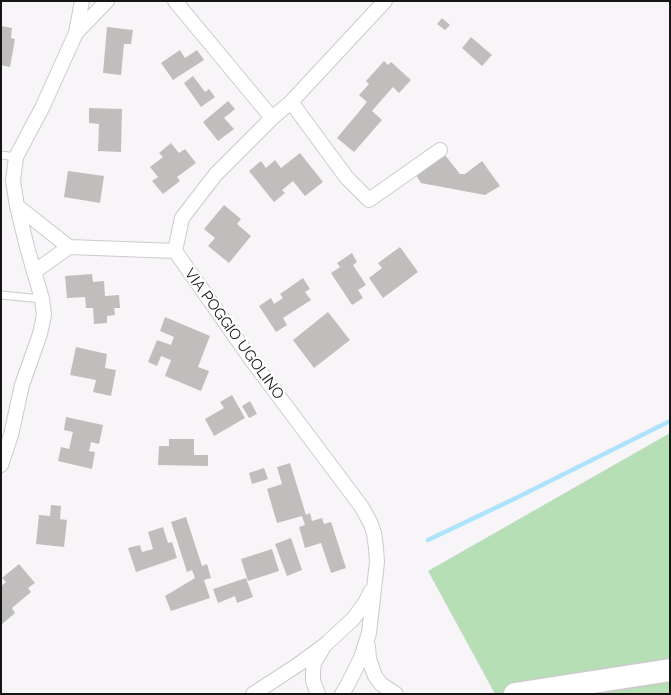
<!DOCTYPE html>
<html>
<head>
<meta charset="utf-8">
<style>
  body { margin:0 }
  #map { position:relative; width:671px; height:695px; overflow:hidden; background:#f7f5f7; font-family:Raleway,sans-serif }
  canvas { display:block }
  .frame { position:absolute; inset:0; border:2px solid #171617; pointer-events:none }
</style>
</head>
<body>
<div id="map">
<canvas width="671" height="695"></canvas>
<div class="frame"></div>
</div>
<script>
const context = document.querySelector('canvas').getContext('2d');
context.lineJoin = 'round';
function paint(path, color) { context.fillStyle = color; context.fill(path, 'evenodd'); }
const poly = rows => new Path2D(rows.map(r => 'M' + r).join(''));
function stroke(path, color, width, dash) { context.strokeStyle = color; context.lineWidth = width; context.lineCap = dash ? 'butt' : 'round'; context.setLineDash(dash || []); context.stroke(path); }
function drawText(font, color, halo, rows, align = 'center') {
  context.font = font + ' Raleway,sans-serif'; context.lineWidth = 4.5; context.setLineDash([]); context.textBaseline = 'middle'; context.strokeStyle = halo; context.fillStyle = color; for (const [text, x, y, turn = 0] of rows) {
    context.save(); context.translate(x, y); context.rotate((+turn || 0) * Math.PI / 180); context.textAlign = isNaN(turn) ? turn : align; if (halo) context.strokeText(text, 0, 0); context.fillText(text, 0, 0); context.restore();
  }
}
paint(poly([
  [670,433,670,694,495,694,428,571]
]), '#b6dfb6');
stroke(poly([
  [428,540,516,498,670,421]
]), '#ade4fc', 4.5);
paint(poly([
  [442,18,450,25,445,30,437,24],
  [1,26,12,28,11,38,15,39,10,67,1,65],
  [107,27,133,30,131,44,124,44,121,75,103,73],
  [471,37,492,55,482,66,462,48],
  [180,50,185,58,197,50,204,60,173,80,161,63],
  [384,61,388,65,391,62,411,80,399,93,393,87,372,111,382,120,354,152,337,138,367,102,359,95,369,84,366,81],
  [193,76,205,92,209,89,215,97,201,107,184,83],
  [228,101,235,109,224,118,234,129,218,141,203,122],
  [89,108,122,109,121,152,98,151,99,124,89,123],
  [171,143,179,153,185,149,196,163,177,177,180,181,163,194,152,181,158,177,150,167,163,157,159,153],
  [300,153,323,182,305,196,293,181,282,190,285,193,274,202,249,171,261,161,266,168,275,160,281,168],
  [445,155,460,174,465,174,482,161,500,186,485,195,421,183,416,175],
  [68,171,104,176,100,203,64,197],
  [224,205,241,219,237,224,251,236,229,263,208,246,215,238,204,229],
  [400,247,418,272,383,298,369,278,382,268,378,263],
  [352,253,357,262,353,265,366,285,358,290,363,298,352,305,331,273,340,267,337,263],
  [92,274,93,282,104,281,105,296,119,295,120,308,114,308,115,315,107,316,107,323,94,324,93,308,86,308,85,297,67,298,65,276],
  [303,278,310,289,305,292,311,300,283,318,287,325,276,332,259,306,271,298,274,304,283,298,280,294],
  [328,312,350,340,314,368,293,340],
  [165,317,210,336,198,367,209,371,201,391,165,376,171,360,161,356,157,366,148,362,157,340,171,345,174,337,160,331],
  [76,347,107,354,105,368,116,370,111,396,93,392,96,380,70,375],
  [232,395,245,418,214,436,205,419,224,408,220,402],
  [250,401,257,414,249,418,242,406],
  [66,417,103,425,99,444,91,442,89,451,95,452,92,469,58,461,61,447,69,449,73,432,64,430],
  [169,439,194,439,194,455,208,455,208,466,158,465,159,446,169,446],
  [290,463,306,515,310,513,312,521,322,518,324,524,331,522,346,568,331,573,321,543,305,548,299,527,305,525,302,516,277,523,267,489,282,484,277,467],
  [264,468,268,479,252,484,249,473],
  [51,505,61,506,60,519,67,520,64,547,36,544,39,515,50,516],
  [186,517,202,566,207,564,211,578,204,580,210,598,171,611,165,596,195,578,192,570,187,572,171,522],
  [163,527,168,543,172,542,177,558,136,572,128,548,140,545,142,552,153,549,148,532],
  [291,538,302,570,287,576,275,544],
  [272,549,279,571,248,581,241,559],
  [19,564,35,583,28,588,31,592,12,608,15,613,1,625,1,586,6,582,2,578],
  [246,578,253,597,237,603,235,596,218,603,213,589]
]), '#c0bebc');
const lane = poly([
  [1,155,16,157],
  [1,295,42,299]
]);
const street = poly([
  [175,1,272,118],
  [76,33,107,1],
  [291,102,347,178,369,200,440,150],
  [17,206,69,247,175,251],
  [34,272,69,247],
  [1,465,11,435,22,385,40,334,44,315,42,299,27,247,17,206,13,181,16,157,42,108,76,33,82,1],
  [368,646,369,659,375,676,381,684,396,694],
  [253,694,299,664,326,644,353,619,365,603,371,591],
  [318,694,313,681,313,672,314,663,323,648],
  [342,694,348,684,361,658,369,633,377,562,376,548,374,533,370,522,361,506,253,362,175,251,182,218,216,174,272,118,291,102,385,1]
]);
const primary = poly([
  [515,694,670,670]
]);
stroke(lane, '#cccacd', 9);
stroke(street, '#cccacd', 16);
stroke(primary, '#cccacd', 25);
stroke(lane, '#fff', 7);
stroke(street, '#fff', 14);
stroke(primary, '#fff', 22);
drawText('15px', '#171617', '#fff', [
  ["VIA POGGIO UGOLINO",234,334,54]
]);
</script>
</body>
</html>
